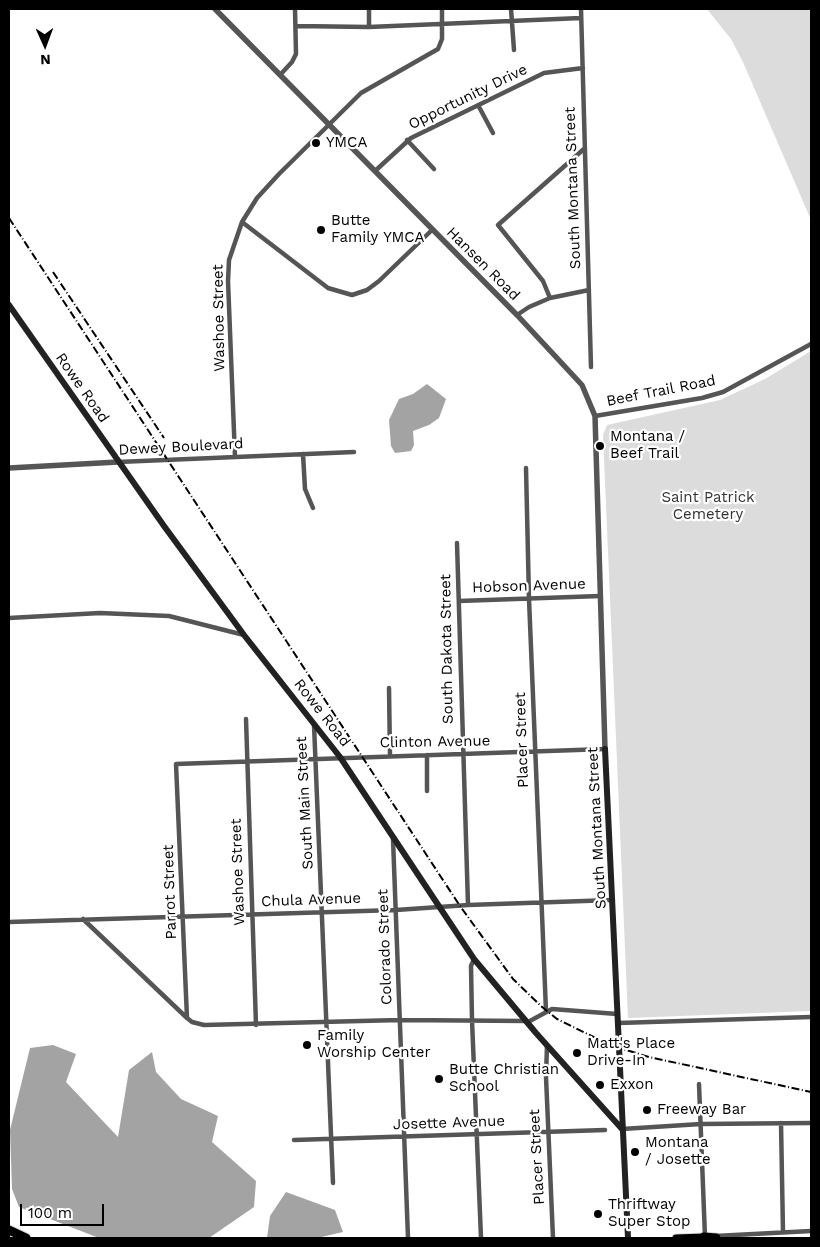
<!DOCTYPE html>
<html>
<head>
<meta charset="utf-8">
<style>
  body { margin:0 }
  #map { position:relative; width:820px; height:1247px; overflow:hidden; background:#fff; font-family:"Work Sans",sans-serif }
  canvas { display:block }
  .frame { position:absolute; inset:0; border:10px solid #000; pointer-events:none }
  .north { position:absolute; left:20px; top:20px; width:50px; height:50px; -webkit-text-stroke:4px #fff; paint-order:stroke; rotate:178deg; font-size:14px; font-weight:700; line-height:20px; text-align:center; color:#000 }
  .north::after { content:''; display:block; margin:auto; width:18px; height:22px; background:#000; clip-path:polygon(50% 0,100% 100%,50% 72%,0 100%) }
  .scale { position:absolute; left:20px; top:1204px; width:84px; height:22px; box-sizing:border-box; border:2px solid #000; border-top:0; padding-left:6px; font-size:15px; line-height:18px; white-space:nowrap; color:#000; -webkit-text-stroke:4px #fff; paint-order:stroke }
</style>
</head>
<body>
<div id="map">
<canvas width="820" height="1247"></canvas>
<div class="frame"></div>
<div class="north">N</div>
<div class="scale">100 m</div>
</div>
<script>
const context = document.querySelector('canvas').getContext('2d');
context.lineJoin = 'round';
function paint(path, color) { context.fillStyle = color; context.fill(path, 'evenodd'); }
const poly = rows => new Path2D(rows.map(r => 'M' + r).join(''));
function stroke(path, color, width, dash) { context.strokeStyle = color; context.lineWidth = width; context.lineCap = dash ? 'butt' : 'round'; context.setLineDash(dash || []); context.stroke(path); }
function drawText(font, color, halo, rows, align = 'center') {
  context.font = font + ' "Work Sans",sans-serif'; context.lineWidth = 4.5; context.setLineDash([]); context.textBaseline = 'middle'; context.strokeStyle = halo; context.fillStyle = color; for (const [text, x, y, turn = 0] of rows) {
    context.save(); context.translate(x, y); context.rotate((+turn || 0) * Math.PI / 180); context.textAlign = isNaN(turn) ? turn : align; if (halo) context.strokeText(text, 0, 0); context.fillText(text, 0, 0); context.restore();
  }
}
paint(poly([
  [707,9,811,9,811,220,743,62,731,39],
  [811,351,811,1011,628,1018,603,435,607,425,720,400,765,379]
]), '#dcdcdc');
paint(poly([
  [427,384,446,399,439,418,429,425,413,431,414,445,411,451,395,453,391,446,389,420,399,399,413,394],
  [53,1045,76,1054,66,1082,118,1137,129,1070,152,1052,156,1072,181,1099,218,1116,212,1142,256,1181,254,1207,209,1238,99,1238,19,1207,12,1189,10,1130,30,1048],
  [286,1192,335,1210,343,1232,317,1238,267,1238,270,1216]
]), '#a3a3a3');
const primary = poly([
  [676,1238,704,1237]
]);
const motorway = poly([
  [9,1230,26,1238],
  [704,1237,716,1238]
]);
stroke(primary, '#dbdbdb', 9);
stroke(motorway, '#dbdbdb', 11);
stroke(poly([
  [369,9,369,27],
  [511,9,514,50],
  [581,9,591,367],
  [296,26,369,27,581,18],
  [280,75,292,62,296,54,295,9],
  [478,105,493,133],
  [407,140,434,169],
  [375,171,411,138,544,73,583,68],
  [242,222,328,288,352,295,367,290,379,281,432,230],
  [550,298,543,281,498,225,585,148],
  [517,315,529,307,550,298,589,290],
  [595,416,702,398,723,392,811,344],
  [303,454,305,489,313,508],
  [235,457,228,281,229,260,242,222,257,198,279,174,361,93,438,49,442,39,442,9],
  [118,462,354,452],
  [526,468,529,599,546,1011],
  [457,543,468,905],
  [459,601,600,596],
  [9,618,100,613,169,616,244,635],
  [389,688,390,756],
  [246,719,256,1025],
  [314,725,333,1183],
  [427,755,427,791],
  [393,839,408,1238],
  [83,919,187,1018,192,1022,204,1025,400,1020,525,1021],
  [9,922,396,910,468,905,613,900],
  [474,959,471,966,472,1020,481,1238],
  [187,1018,176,764,605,749],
  [528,1022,552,1009,617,1014],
  [618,1023,811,1017],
  [547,1045,546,1077,553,1238],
  [699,1084,705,1237],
  [781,1123,783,1232],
  [622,1129,701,1124,811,1123],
  [294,1140,605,1130],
  [715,1236,811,1231]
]), '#555', 4.5);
stroke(poly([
  [215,9,517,315,582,385,595,416,605,749],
  [9,468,118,462]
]), '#555', 5.5);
stroke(poly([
  [9,305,164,526,244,635,340,757,474,959,536,1033,622,1129],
  [605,749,628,1238]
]), '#222', 6);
stroke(primary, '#000', 7);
stroke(motorway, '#000', 9);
stroke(poly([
  [9,218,460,906,513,979,541,1006,557,1019,610,1045,649,1057,811,1092],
  [53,272,164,438]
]), '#000', 2, [8, 2.5, 1, 2.5]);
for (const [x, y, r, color] of [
  [316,143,5,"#000"],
  [321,230,5,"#000"],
  [600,446,5,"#000"],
  [307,1045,5,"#000"],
  [577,1053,5,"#000"],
  [439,1079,5,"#000"],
  [600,1085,5,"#000"],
  [647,1110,5,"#000"],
  [635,1152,5,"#000"],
  [598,1214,5,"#000"]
]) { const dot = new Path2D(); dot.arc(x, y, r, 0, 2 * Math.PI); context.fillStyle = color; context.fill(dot); stroke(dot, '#fff', 2); }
drawText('15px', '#000', '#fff', [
  ["Opportunity Drive",468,97,-26],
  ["South Montana Street",573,188,-92],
  ["Hansen Road",483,264,45],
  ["Washoe Street",219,318,-91],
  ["Rowe Road",82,388,55],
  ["Beef Trail Road",661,391,-11],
  ["Dewey Boulevard",181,447,-3],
  ["Hobson Avenue",529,586,-2],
  ["South Dakota Street",447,649,-91],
  ["Rowe Road",322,713,52],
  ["Placer Street",522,740,-92],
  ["Clinton Avenue",435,742,-1],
  ["South Main Street",305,803,-93],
  ["South Montana Street",597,828,-93],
  ["Washoe Street",238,872,-92],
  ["Parrot Street",170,892,-92],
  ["Chula Avenue",311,900,-2],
  ["Colorado Street",385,947,-92],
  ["Josette Avenue",449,1123,-2],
  ["Placer Street",537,1157,-93]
]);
drawText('15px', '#000', '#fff', [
  ["YMCA",326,143],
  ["Butte",331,221],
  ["Family YMCA",331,238],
  ["Montana /",610,437],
  ["Beef Trail",610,454],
  ["Family",317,1036],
  ["Worship Center",317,1053],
  ["Matt's Place",587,1044],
  ["Drive-In",587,1061],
  ["Butte Christian",449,1070],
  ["School",449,1087],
  ["Exxon",610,1085],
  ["Freeway Bar",657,1110],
  ["Montana",645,1143],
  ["/ Josette",645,1160],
  ["Thriftway",608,1205],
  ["Super Stop",608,1222]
], 'left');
drawText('15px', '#333', '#fff', [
  ["Saint Patrick",708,498],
  ["Cemetery",708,515]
]);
</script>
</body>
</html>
